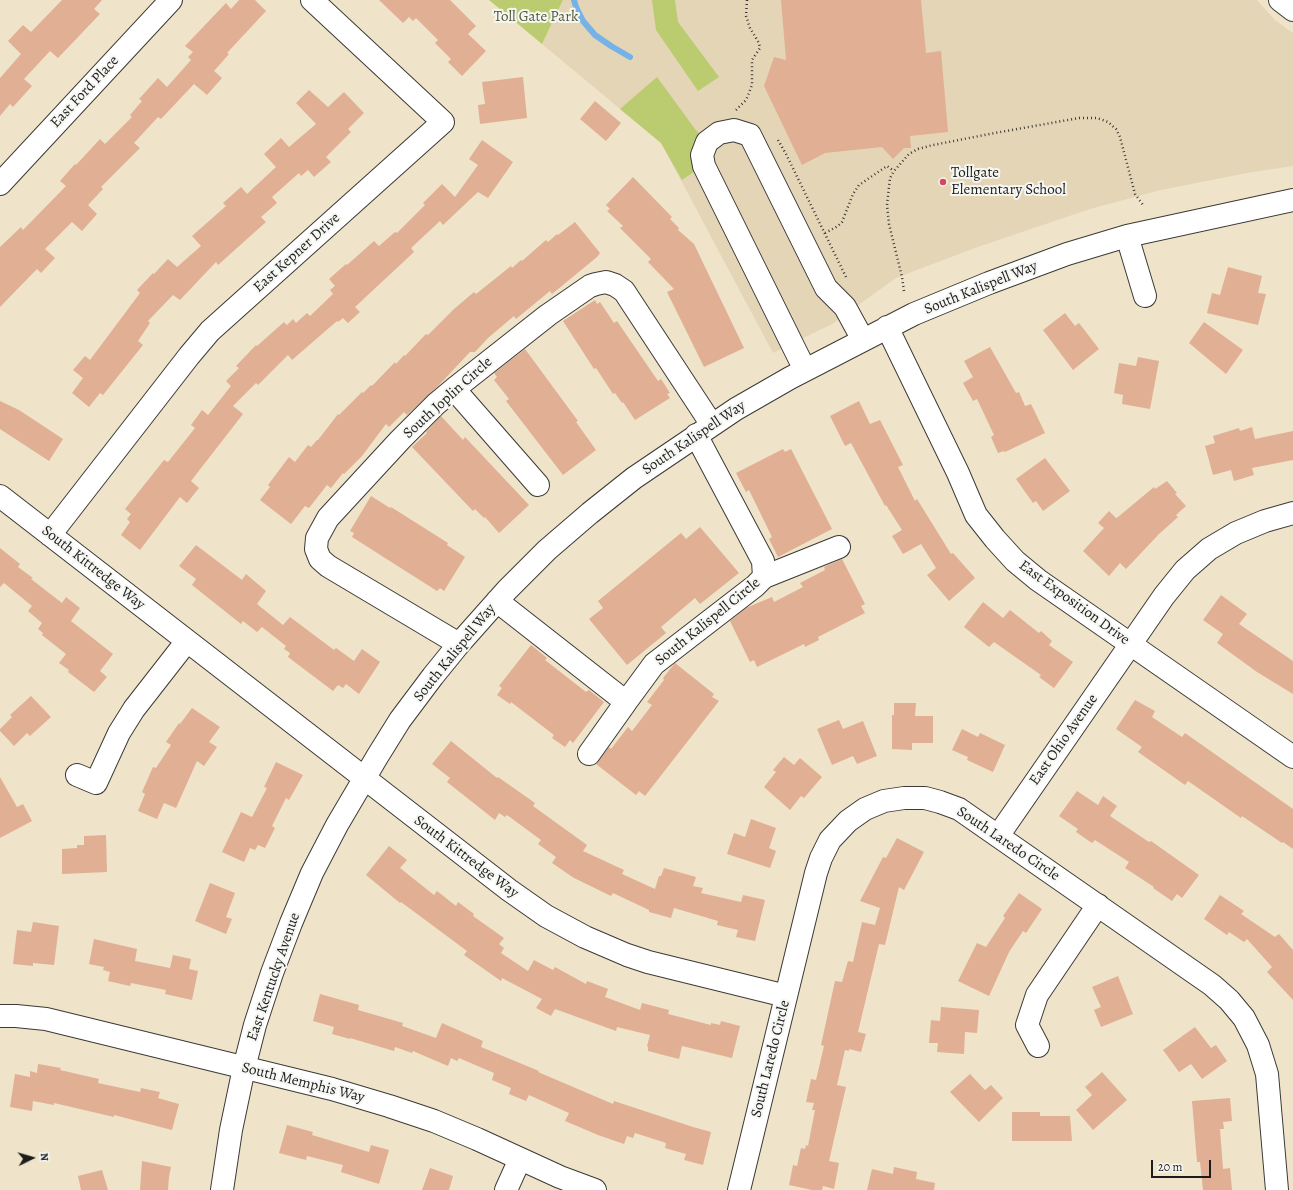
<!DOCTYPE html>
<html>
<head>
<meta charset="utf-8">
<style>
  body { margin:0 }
  #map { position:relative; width:1293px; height:1190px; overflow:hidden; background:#efe4c9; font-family:Alegreya,serif }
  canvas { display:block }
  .north { position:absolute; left:12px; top:1138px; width:40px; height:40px; -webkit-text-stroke:3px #f6f6f2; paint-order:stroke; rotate:85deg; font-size:11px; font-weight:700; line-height:16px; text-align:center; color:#1c1c1c }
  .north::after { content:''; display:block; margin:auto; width:14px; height:18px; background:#1c1c1c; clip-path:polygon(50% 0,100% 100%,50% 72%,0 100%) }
  .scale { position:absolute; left:1151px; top:1160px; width:60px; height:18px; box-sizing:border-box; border:2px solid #1c1c1c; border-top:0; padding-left:5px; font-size:12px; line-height:14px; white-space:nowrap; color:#1c1c1c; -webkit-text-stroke:3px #f6f6f2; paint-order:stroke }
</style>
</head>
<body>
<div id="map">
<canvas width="1293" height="1190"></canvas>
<div class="north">N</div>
<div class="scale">20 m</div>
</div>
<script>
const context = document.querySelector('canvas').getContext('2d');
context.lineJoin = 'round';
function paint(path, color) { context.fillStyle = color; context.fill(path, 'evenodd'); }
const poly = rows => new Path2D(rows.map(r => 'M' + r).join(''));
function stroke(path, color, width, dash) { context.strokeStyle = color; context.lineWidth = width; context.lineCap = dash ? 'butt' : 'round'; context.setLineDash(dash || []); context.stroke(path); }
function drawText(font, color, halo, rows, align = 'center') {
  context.font = font + ' Alegreya,serif'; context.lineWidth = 4; context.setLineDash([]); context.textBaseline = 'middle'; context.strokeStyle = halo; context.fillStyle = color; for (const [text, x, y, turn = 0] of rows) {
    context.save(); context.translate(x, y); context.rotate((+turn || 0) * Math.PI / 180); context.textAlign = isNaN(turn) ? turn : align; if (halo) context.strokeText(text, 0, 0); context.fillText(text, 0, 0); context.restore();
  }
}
paint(poly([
  [563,0,1257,0,1275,20,1293,33,1293,166,1247,173,1161,190,1090,209,975,248,896,278,832,324,773,353,661,143,542,44]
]), '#e4d5b7');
paint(poly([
  [489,0,563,0,542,44],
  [652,0,675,0,678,22,719,77,698,91,656,30],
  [657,77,695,129,707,142,704,165,682,180,661,143,620,109]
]), '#bacc6f');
stroke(poly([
  [574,0,576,7,583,21,595,35,611,46,630,57]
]), '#74b2e7', 6);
paint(poly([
  [62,0,102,0,94,9,100,14,58,58,50,51,24,79,32,86,13,107,10,104,0,116,0,78,21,54,8,41,23,25,31,32],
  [239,0,255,0,266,11,227,53,229,54,214,71,222,78,207,95,194,84,161,119,158,117,134,143,140,148,101,187,103,189,88,205,97,214,82,231,72,222,45,249,55,258,41,273,37,269,0,307,0,247,21,227,23,230,66,186,60,181,75,164,76,165,100,139,105,144,132,117,130,115,142,101,139,99,158,78,167,87,191,60,188,57,193,52,185,46,226,3,231,9],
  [379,0,450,0,476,26,468,34,486,51,462,76,448,62,451,59,435,43,438,40,416,18,413,21,409,17,403,23],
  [781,0,921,0,926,53,941,51,948,132,910,136,911,148,904,148,893,159,882,147,825,153,802,165,764,86,774,57,786,60],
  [523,77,527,118,480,124,478,105,485,104,482,82],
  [309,90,328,107,344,92,364,113,348,129,351,132,326,157,331,162,314,177,308,170,301,176,299,173,272,197,277,203,261,217,266,222,218,265,216,262,180,300,173,295,148,321,150,323,138,341,143,345,103,395,100,393,89,407,72,393,83,378,73,370,85,356,90,360,140,293,137,290,153,273,154,274,168,259,177,267,201,246,192,236,226,206,223,203,241,187,247,194,276,167,264,154,281,138,289,147,316,124,296,103],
  [595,101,621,123,606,141,580,119],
  [482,140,513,162,488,198,478,192,443,225,440,221,411,248,414,252,355,307,360,312,348,323,343,318,338,322,337,321,292,360,288,355,258,385,256,383,233,406,243,414,191,481,199,488,187,503,180,497,140,550,121,535,130,522,127,519,131,514,125,509,164,460,168,462,195,428,191,425,202,410,208,415,231,386,226,381,239,368,236,366,256,345,257,346,284,322,287,325,293,319,296,323,307,313,310,316,333,294,330,290,335,286,329,279,346,264,347,265,374,241,379,246,395,232,397,233,425,205,423,203,442,184,455,197,478,165,469,159],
  [633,177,672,217,670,219,679,228,678,230,694,244,744,348,704,367,667,292,674,289,648,262,651,259,620,228,623,226,607,211,610,209,606,205],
  [575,222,600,253,597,257,552,294,550,291,516,319,514,316,488,338,475,352,470,352,439,385,407,415,404,412,389,427,386,424,362,456,344,474,343,473,331,488,327,485,309,508,305,506,291,524,260,500,270,487,268,485,289,457,295,462,308,445,311,447,317,440,318,440,338,414,339,415,362,392,363,393,371,385,372,386,395,362,396,364,404,355,405,356,426,334,428,335,454,309,474,292,476,294,511,266,512,268,521,260,522,261,546,240,548,242,557,234,558,235],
  [1228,267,1262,276,1258,293,1266,294,1258,325,1207,313,1212,293,1220,295],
  [595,300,597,304,600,302,614,323,617,321,658,381,661,379,670,393,667,394,670,398,635,420,623,402,622,403,615,393,613,394,596,368,594,369,563,321],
  [1065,313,1075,326,1079,323,1099,349,1073,370,1043,330],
  [1204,322,1243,350,1226,374,1189,343],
  [990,347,1016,393,1019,392,1025,406,1031,404,1045,433,1005,452,1004,451,998,453,991,437,994,435,977,399,973,401,963,383,973,377,964,361],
  [525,349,578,421,576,422,596,450,563,475,506,401,509,399,494,380,497,377,494,373],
  [1138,357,1159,361,1150,409,1122,404,1123,395,1114,393,1119,363,1136,366],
  [0,401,19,410,63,439,49,461,0,429],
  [859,401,870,424,880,420,903,465,898,467,915,501,917,499,951,554,953,553,975,578,949,601,927,575,936,568,921,544,903,554,892,536,902,530,886,505,885,506,851,443,845,446,830,416],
  [441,416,463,440,465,437,529,505,499,533,485,517,484,518,475,509,473,511,412,447,427,433,426,432],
  [1252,427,1255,439,1293,431,1293,460,1252,468,1254,475,1234,481,1231,470,1213,475,1205,446,1215,443,1213,436,1239,428,1240,431],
  [783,449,785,452,791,449,832,529,778,557,769,539,772,537,749,490,746,492,736,473],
  [1045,458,1070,491,1043,511,1036,501,1033,503,1016,479],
  [1167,481,1177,493,1175,494,1186,506,1176,515,1178,517,1159,534,1126,569,1120,563,1109,576,1083,551,1104,528,1098,523,1109,511,1116,518,1118,517,1154,487,1155,489],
  [371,496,390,508,391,507,448,543,447,545,465,557,444,591,440,588,437,591,352,537,354,533,350,531],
  [700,527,739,573,700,604,695,598,661,627,666,633,627,665,589,619,603,608,598,601,681,533,686,539],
  [196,545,242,580,246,574,266,591,257,604,283,625,290,617,334,650,336,648,354,661,362,649,380,662,359,694,346,684,343,688,338,685,333,691,288,657,290,653,284,649,286,646,262,627,257,632,243,621,241,624,192,585,196,579,179,566],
  [0,548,20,564,18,567,33,578,31,579,62,603,66,597,80,608,71,621,113,654,100,671,107,677,94,692,68,672,69,670,59,663,66,654,42,635,43,633,38,629,42,623,28,611,32,606,4,583,0,587],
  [842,559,865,604,861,606,865,613,818,637,819,640,805,647,804,644,757,667,754,660,750,662,730,621,746,608,772,597,774,602,803,587,800,583,825,570,824,567],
  [1221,595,1247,614,1239,624,1293,661,1293,694,1257,672,1217,643,1223,634,1203,620],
  [983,602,1003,618,1010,610,1039,633,1041,631,1052,641,1049,645,1073,662,1054,688,1039,677,1041,675,994,642,989,647,964,627],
  [531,645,547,658,545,660,586,692,589,690,604,702,573,743,570,740,565,747,552,738,554,735,511,702,510,704,497,695,502,688,499,686],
  [675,663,714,694,712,697,719,701,645,796,639,791,636,795,596,764,609,747,611,749,628,727,632,731,652,705,647,702,664,680,663,678],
  [31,696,51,717,30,736,27,733,14,746,0,731,0,729,12,717,10,715],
  [1135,700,1155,711,1152,717,1182,737,1185,733,1293,809,1293,849,1283,842,1282,843,1242,816,1241,818,1188,781,1185,785,1138,752,1142,747,1116,729],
  [894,703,916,703,915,716,933,716,933,743,912,743,912,750,892,749,892,715,894,715],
  [192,708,220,727,209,742,217,747,204,766,197,761,176,808,164,803,157,819,138,811,145,794,142,792,153,767,156,768,171,745,166,742,179,723,180,724],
  [839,720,843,729,863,721,877,756,857,764,853,756,832,765,817,729],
  [962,729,978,737,980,733,1005,745,993,772,967,760,968,757,952,750],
  [451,741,497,778,498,777,535,803,533,806,587,845,583,851,624,870,622,874,655,889,659,876,661,876,664,868,696,877,693,886,703,888,701,893,741,902,743,895,765,900,755,941,736,937,738,930,717,925,718,921,674,908,671,918,649,912,649,910,613,893,611,896,574,878,552,863,556,857,538,844,541,840,507,815,505,817,499,813,495,820,447,782,450,778,432,764],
  [784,757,794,765,800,758,822,777,804,798,801,796,790,810,764,787,776,772,773,770],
  [276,762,303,775,289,800,286,798,272,826,275,828,265,848,258,845,255,850,250,848,244,862,222,852,241,812,252,817,267,788,264,787],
  [0,777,17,807,23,804,32,821,0,838],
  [1077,791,1098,805,1103,796,1117,806,1110,816,1149,842,1151,841,1199,875,1182,898,1177,894,1172,901,1153,888,1154,887,1125,868,1129,862,1095,840,1092,843,1076,832,1078,829,1059,816],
  [751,819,776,828,769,848,776,851,770,868,727,854,734,833,745,837],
  [106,835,107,872,62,874,62,849,77,848,77,845,84,845,84,836],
  [897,838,924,852,904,890,899,887,885,945,879,944,858,1032,866,1034,861,1052,849,1049,849,1051,845,1050,837,1085,846,1087,829,1161,839,1163,834,1189,823,1186,822,1190,812,1190,789,1185,793,1165,797,1166,801,1148,805,1149,806,1145,808,1146,815,1110,812,1110,814,1103,806,1102,811,1079,816,1080,824,1046,821,1045,835,981,842,982,848,961,853,962,862,922,875,925,880,908,860,901,883,857,886,858],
  [389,846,407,860,400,868,434,895,437,891,456,906,458,902,474,914,473,916,504,938,499,944,504,948,501,953,528,971,534,960,553,970,555,967,586,984,587,981,608,989,605,997,640,1010,642,1003,669,1010,668,1014,711,1025,711,1023,720,1025,721,1021,740,1026,732,1058,682,1046,679,1059,648,1051,648,1047,647,1046,650,1035,617,1027,616,1031,555,1009,551,1016,536,1008,542,999,502,978,501,981,464,955,467,951,401,902,400,903,366,875],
  [210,883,235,893,226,917,232,919,226,934,195,921],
  [1019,893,1042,909,1026,933,1023,931,1009,952,989,996,958,981,977,943,986,947,1005,918,1003,916],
  [1220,895,1244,911,1241,914,1275,937,1279,934,1293,950,1293,1000,1267,972,1272,967,1247,939,1244,942,1229,932,1227,935,1204,919],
  [33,922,59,926,54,965,33,963,33,966,13,964,17,930,31,932],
  [94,939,137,949,135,961,170,968,173,955,191,959,189,969,198,971,192,1000,165,994,166,990,131,983,130,986,108,981,110,972,103,970,104,967,89,964],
  [1118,976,1133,1014,1101,1027,1094,1010,1101,1007,1092,987],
  [320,994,359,1005,358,1010,403,1023,402,1026,436,1038,442,1023,483,1041,481,1047,539,1071,538,1072,613,1104,614,1101,693,1127,711,1132,703,1165,684,1160,686,1154,665,1148,666,1143,635,1133,633,1138,627,1136,624,1144,598,1135,565,1121,569,1113,529,1095,526,1101,509,1094,511,1088,492,1080,494,1073,459,1058,457,1061,451,1058,448,1066,413,1051,412,1053,395,1047,394,1051,350,1038,350,1039,332,1034,334,1027,313,1021],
  [941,1007,979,1010,977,1033,965,1032,964,1054,937,1052,938,1043,929,1043,931,1020,940,1021],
  [1195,1027,1211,1048,1216,1045,1227,1061,1202,1079,1191,1064,1179,1072,1163,1050],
  [38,1064,61,1068,60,1070,99,1079,98,1083,140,1092,141,1088,160,1092,158,1098,179,1104,172,1130,114,1115,114,1117,54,1103,54,1105,33,1101,32,1111,10,1107,15,1074,30,1077,30,1071,37,1073],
  [1102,1072,1127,1100,1093,1130,1076,1110,1092,1095,1085,1087],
  [970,1074,985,1090,991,1085,1003,1098,979,1122,950,1092],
  [1230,1098,1232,1121,1223,1122,1224,1129,1220,1129,1223,1169,1230,1168,1232,1190,1203,1190,1200,1162,1197,1162,1192,1101],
  [1012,1112,1040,1112,1040,1116,1070,1116,1072,1141,1012,1141],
  [287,1125,313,1132,312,1135,369,1152,371,1145,389,1150,379,1184,341,1172,343,1165,307,1156,306,1160,279,1153],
  [142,1161,171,1167,169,1177,168,1190,140,1190],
  [894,1167,917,1172,916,1179,935,1183,934,1190,867,1190,872,1169,893,1174],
  [430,1168,453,1176,449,1190,422,1190],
  [102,1170,108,1190,81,1190,78,1176]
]), '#e0af94');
const minor = poly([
  [1280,0,1293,10],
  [0,184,171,0],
  [1127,236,1145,296],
  [887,327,958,473,976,515,995,539,1015,561,1038,580,1293,757],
  [805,370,704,166,702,155,707,142,719,133,734,130,750,135,826,288,845,307,863,340],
  [454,389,538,485],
  [0,496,509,890,546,916,585,937,627,955,648,962,786,996],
  [50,535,189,356,210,331,443,122,312,0],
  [764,577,839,547],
  [497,601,626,702,654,664,755,586,764,577,763,561,696,435],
  [459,644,328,566,320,559,316,549,317,538,328,518,400,440,436,404,454,389,548,315,590,286,596,284,606,282,615,285,624,291,712,425],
  [589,754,626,702],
  [77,775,96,783,119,733,134,709,187,641],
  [998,836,1164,596,1185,570,1209,549,1236,533,1265,521,1293,513],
  [0,1016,16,1016,46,1019,332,1089,389,1106,434,1121,477,1139,560,1177,595,1190],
  [1038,1046,1027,1025,1037,995,1098,905],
  [222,1190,231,1130,244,1068,255,1025,272,973,291,923,312,873,337,825,377,757,400,720,433,676,459,644,507,590,547,550,590,513,634,478,736,409,790,378,914,314,989,283,1067,254,1127,236,1293,200],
  [506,1190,520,1159],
  [739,1190,816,873,821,858,830,840,848,821,865,809,884,801,904,798,925,798,940,802,959,809,1212,985,1229,1000,1244,1018,1258,1045,1267,1074,1277,1190]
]);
stroke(minor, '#3c3a36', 24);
stroke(poly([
  [736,110,746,100,749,93,752,85,752,60,760,48,759,43,750,28,746,16,747,0],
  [778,140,786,154,846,277],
  [825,233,838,226,842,222,853,194,859,185,887,166,894,171],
  [904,291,902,277,889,224,887,205,890,178,894,171,909,154,918,149,933,145,995,133,1079,118,1097,118,1108,122,1116,129,1120,137,1135,194,1143,205]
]), '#3c3a36', 2.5, [1, 3]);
stroke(minor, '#fff', 22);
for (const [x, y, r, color] of [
  [943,182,4,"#d1495b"]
]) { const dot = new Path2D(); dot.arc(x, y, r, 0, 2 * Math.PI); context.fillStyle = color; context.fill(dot); stroke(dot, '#f6f6f2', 1.5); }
drawText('15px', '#535a39', '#f6f6f2', [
  ["Toll Gate Park",536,17]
]);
drawText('15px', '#1c1c1c', '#f6f6f2', [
  ["East Ford Place",85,92,-47],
  ["East Kepner Drive",297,253,-42],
  ["South Kalispell Way",981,288,-22],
  ["South Joplin Circle",448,398,-42],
  ["South Kalispell Way",694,438,-34],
  ["South Kittredge Way",93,568,38],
  ["East Exposition Drive",1074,603,36],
  ["South Kalispell Circle",708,622,-39],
  ["South Kalispell Way",455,653,-51],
  ["East Ohio Avenue",1064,740,-55],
  ["South Laredo Circle",1008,844,34],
  ["South Kittredge Way",466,857,37],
  ["East Kentucky Avenue",274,977,-71],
  ["South Laredo Circle",771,1059,-76],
  ["South Memphis Way",303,1083,14]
]);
drawText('15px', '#1c1c1c', '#f6f6f2', [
  ["Tollgate",951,173],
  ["Elementary School",951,190]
], 'left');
</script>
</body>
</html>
